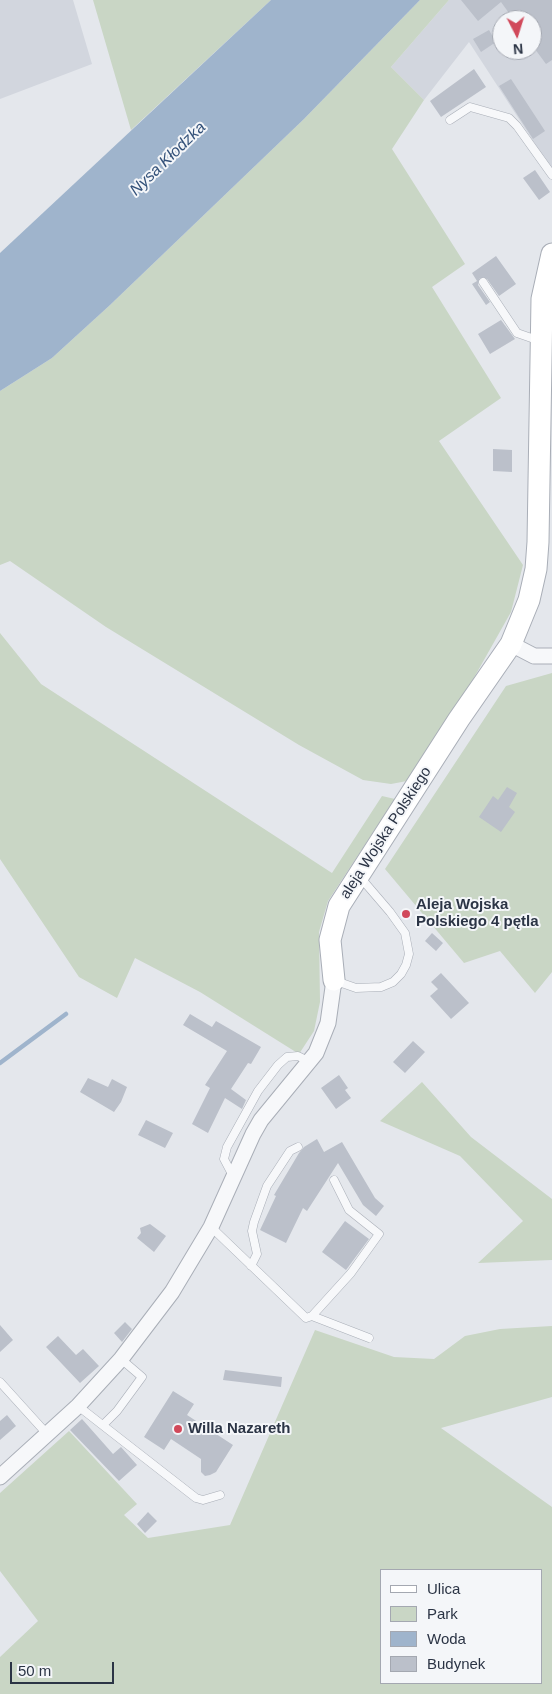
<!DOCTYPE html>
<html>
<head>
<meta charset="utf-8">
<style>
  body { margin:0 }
  #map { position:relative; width:552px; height:1694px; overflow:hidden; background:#e4e7ec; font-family:Helvetica,sans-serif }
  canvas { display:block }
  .legend { position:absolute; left:380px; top:1569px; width:162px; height:115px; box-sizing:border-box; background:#f4f6f9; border:1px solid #a4a8b1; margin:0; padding:6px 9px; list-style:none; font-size:15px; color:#2b3445 }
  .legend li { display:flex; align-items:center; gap:10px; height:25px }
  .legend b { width:25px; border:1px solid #a4a8b1 }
  .north { position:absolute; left:492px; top:10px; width:50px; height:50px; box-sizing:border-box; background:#f4f6f9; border:1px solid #a4a8b1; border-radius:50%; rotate:175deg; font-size:14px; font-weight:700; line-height:20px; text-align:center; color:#2b3445 }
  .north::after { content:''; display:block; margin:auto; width:18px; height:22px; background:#d1495b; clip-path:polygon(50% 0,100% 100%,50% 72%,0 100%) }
  .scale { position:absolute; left:10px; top:1662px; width:104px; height:22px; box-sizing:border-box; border:2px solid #2b3445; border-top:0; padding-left:6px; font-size:15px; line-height:18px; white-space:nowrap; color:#2b3445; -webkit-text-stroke:4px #f4f6f9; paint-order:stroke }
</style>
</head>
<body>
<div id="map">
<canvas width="552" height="1694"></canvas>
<ul class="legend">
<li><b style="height:6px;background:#fff"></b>Ulica</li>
<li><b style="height:14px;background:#c9d6c5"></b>Park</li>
<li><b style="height:14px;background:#9fb4cc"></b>Woda</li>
<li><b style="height:14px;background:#bbc0ca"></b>Budynek</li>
</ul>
<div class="north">N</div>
<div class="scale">50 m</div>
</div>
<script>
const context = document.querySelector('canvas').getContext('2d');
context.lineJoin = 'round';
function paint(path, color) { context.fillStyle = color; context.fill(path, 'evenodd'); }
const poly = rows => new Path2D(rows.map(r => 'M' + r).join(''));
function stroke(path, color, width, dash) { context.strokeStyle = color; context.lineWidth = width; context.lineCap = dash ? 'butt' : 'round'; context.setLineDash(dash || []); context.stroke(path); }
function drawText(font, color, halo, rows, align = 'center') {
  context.font = font + ' Helvetica,sans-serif'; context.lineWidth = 4; context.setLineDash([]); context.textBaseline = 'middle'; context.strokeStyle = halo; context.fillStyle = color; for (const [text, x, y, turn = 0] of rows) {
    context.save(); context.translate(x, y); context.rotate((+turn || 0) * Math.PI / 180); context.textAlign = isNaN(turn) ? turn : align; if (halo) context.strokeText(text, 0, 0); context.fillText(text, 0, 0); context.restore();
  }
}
paint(poly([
  [0,0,73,0,92,64,0,99],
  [449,0,552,0,552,170,469,42,424,100,391,67],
  [502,20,532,20,532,50,502,50]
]), '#d2d6de');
paint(poly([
  [93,0,271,0,131,130],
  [420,0,449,0,391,67,424,100,392,149,465,264,432,287,501,398,439,441,523,565,511,612,471,683,407,781,391,784,363,780,299,745,106,627,10,561,0,565,0,391,52,358,109,306,304,119],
  [0,633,41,684,332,873,382,796,395,799,328,901,319,932,320,1002,314,1031,299,1054,200,992,135,958,117,998,79,977,0,859],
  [552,673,552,972,535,993,500,951,464,963,385,869,506,686],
  [422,1082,471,1137,552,1199,552,1260,478,1263,523,1221,460,1156,380,1121],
  [552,1326,552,1397,441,1428,552,1507,552,1694,0,1694,0,1657,38,1621,0,1571,0,1493,69,1431,137,1504,124,1515,148,1538,230,1525,315,1330,394,1357,434,1359,465,1336,500,1329],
  [381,1570,541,1570,541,1683,381,1683]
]), '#c9d6c5');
paint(poly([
  [271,0,420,0,304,119,109,306,52,358,0,391,0,253]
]), '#9fb4cc');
stroke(poly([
  [0,1063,66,1014]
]), '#9fb4cc', 4.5);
paint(poly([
  [461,0,552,0,552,60,546,64,532,45,532,20,514,20,501,2,478,21],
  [489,30,496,42,481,52,473,39],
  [474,69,486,87,441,117,430,101],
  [511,79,545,131,533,139,499,86],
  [535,170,550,192,539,200,523,178],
  [496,256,516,284,499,296,487,279,480,278,478,285,490,302,486,305,472,284,477,281,472,273],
  [501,320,515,339,490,354,478,334],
  [493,449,512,450,512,472,493,471],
  [507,787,517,793,509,807,515,812,501,832,479,817,493,796,498,800],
  [432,933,443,943,436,951,425,941],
  [441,973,469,1003,451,1019,430,996,438,989,431,982],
  [190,1014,212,1027,216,1021,261,1047,251,1064,248,1063,231,1089,246,1100,242,1109,225,1098,208,1133,192,1124,210,1088,205,1085,227,1051,183,1025],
  [413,1041,425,1052,405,1073,393,1062],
  [339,1075,348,1088,345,1090,351,1098,336,1109,321,1088],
  [88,1078,108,1087,112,1079,127,1087,121,1102,114,1112,80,1092],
  [146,1120,173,1133,165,1148,138,1135],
  [317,1139,324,1152,342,1142,375,1198,384,1206,376,1216,363,1205,338,1163,307,1211,303,1208,286,1243,260,1230,276,1196,274,1195,299,1153,304,1147],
  [345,1221,369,1239,346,1270,322,1252],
  [150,1224,166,1236,154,1252,137,1238,141,1233,140,1228],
  [125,1322,132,1329,122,1342,114,1333],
  [0,1325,13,1340,0,1352],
  [58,1336,76,1355,83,1349,99,1366,80,1383,46,1347],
  [225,1370,282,1377,281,1387,223,1380],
  [173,1391,194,1404,187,1415,233,1445,216,1472,210,1475,205,1476,201,1472,201,1459,171,1439,164,1450,144,1437],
  [7,1415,16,1426,0,1440,0,1421],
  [82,1419,113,1454,121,1447,137,1465,119,1481,70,1430],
  [148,1512,157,1521,145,1533,137,1524]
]), '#bbc0ca');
const lane = poly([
  [450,120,470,107,509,118,517,126,552,175],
  [483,282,517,333,540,341],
  [336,981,356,988,381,987,393,982,401,974,406,965,409,954,405,933,390,912,360,877],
  [233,1176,224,1159,227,1147,258,1091,278,1065,287,1057,298,1056,310,1062],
  [211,1227,306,1318,312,1316,351,1273,379,1234,349,1210,334,1180],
  [251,1266,257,1254,252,1231,254,1222,267,1186,290,1151,298,1147],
  [312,1316,369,1338],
  [0,1382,48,1435],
  [78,1406,196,1498,203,1500,220,1495],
  [104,1424,117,1411,142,1377,121,1359]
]);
const street = poly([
  [511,644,534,656,552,656],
  [0,1477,78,1406,121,1359,172,1292,211,1227,253,1134,261,1120,316,1053,328,1023,334,980]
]);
const secondary = poly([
  [334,980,330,940,339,906,459,719,511,644,529,600,536,569,538,542,542,299,552,254]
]);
stroke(lane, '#a9aeb7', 9);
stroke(street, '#a9aeb7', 17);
stroke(secondary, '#a9aeb7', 23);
stroke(lane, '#f7f8fa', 8);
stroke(street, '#f7f8fa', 15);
stroke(secondary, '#fff', 21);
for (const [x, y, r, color] of [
  [406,914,5,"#d1495b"],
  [178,1429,5,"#d1495b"]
]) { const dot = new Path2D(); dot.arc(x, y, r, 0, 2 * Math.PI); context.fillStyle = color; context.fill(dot); stroke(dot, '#f4f6f9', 2); }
drawText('15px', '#2b3445', '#f4f6f9', [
  ["aleja Wojska Polskiego",386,833,-57]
]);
drawText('bold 15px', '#2b3445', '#f4f6f9', [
  ["Aleja Wojska",416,905],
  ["Polskiego 4 pętla",416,922],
  ["Willa Nazareth",188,1429]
], 'left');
drawText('italic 16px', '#34527a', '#f4f6f9', [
  ["Nysa Kłodzka",168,159,-44]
]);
</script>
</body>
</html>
